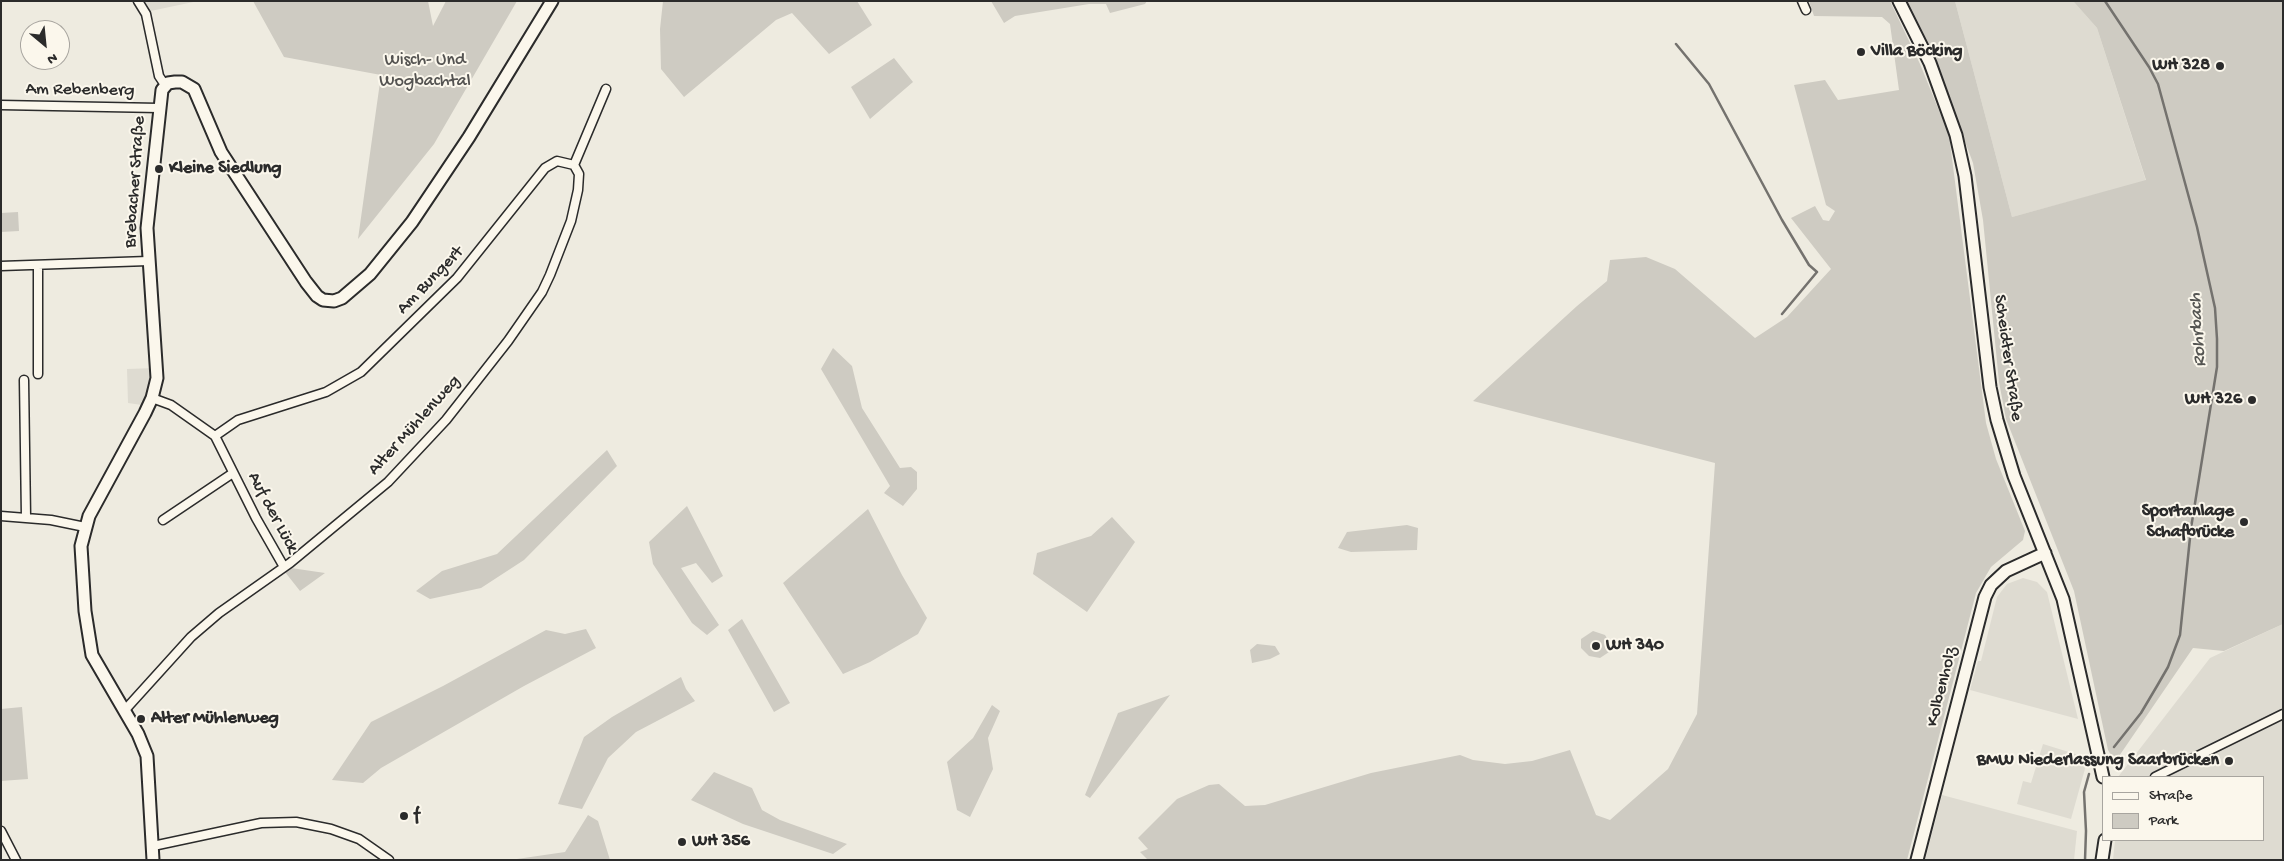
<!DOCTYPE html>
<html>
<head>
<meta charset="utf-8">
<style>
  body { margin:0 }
  #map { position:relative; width:2284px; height:861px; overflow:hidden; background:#eeebe0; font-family:"Gochi Hand",sans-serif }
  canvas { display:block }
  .frame { position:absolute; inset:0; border:2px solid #2b2b2b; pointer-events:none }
  .legend { position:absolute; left:2102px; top:776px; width:162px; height:65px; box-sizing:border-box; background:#fbf7ec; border:1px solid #a8a59f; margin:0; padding:6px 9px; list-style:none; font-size:15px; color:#2b2b2b }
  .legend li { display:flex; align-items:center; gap:10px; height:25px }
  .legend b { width:25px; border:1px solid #a8a59f }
  .north { position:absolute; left:20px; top:20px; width:50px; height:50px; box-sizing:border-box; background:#fbf7ec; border:1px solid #a8a59f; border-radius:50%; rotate:152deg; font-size:14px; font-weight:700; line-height:20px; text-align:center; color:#2b2b2b }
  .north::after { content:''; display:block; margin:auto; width:18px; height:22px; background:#2b2b2b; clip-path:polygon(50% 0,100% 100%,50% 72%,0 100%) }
</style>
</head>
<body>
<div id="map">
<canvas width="2284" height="861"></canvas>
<div class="frame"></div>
<ul class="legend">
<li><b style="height:6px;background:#fbf7ec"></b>Straße</li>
<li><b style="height:14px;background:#cecbc2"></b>Park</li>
</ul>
<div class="north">N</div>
</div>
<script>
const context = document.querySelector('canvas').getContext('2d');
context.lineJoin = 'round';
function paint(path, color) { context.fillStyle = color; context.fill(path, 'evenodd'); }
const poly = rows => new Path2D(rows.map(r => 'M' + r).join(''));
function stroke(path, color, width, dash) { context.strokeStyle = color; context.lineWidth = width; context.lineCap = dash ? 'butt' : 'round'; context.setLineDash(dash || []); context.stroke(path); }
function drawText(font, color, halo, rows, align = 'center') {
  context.font = font + ' "Gochi Hand",sans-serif'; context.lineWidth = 4; context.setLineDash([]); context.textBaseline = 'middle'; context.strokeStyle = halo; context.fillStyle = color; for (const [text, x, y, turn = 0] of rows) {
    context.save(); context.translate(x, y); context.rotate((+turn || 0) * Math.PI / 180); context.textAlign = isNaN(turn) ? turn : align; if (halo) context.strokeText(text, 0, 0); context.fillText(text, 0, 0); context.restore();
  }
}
paint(poly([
  [144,1,198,1,146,12],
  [1955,1,2073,1,2097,28,2146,181,2012,217],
  [156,368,149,406,128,403,127,369],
  [2023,578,2037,582,2047,592,2078,719,1970,690,1978,661,1981,661,1997,597,2007,584],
  [2283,624,2283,860,2113,860,2115,840,2263,840,2263,777,2118,777,2210,658],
  [2043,744,2088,758,2071,819,2017,804,2023,781,2031,783],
  [1942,795,2077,831,2074,860,1925,860]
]), '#dedbd1');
paint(poly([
  [253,1,428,1,433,26,446,1,517,1,434,144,358,239,381,75,284,57],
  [663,1,857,1,872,25,829,54,792,13,776,20,684,97,661,69,660,29],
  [991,1,1147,1,1145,4,1110,13,1106,4,1089,4,1015,16,1004,23],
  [1809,1,1890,1,1920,64,1949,135,1986,423,1996,459,2025,531,2023,540,1991,567,1976,593,1907,860,1148,860,1140,852,1148,849,1138,838,1177,799,1209,785,1219,784,1245,806,1265,805,1371,773,1460,755,1473,760,1505,764,1532,761,1570,750,1596,815,1610,820,1668,769,1697,714,1715,463,1473,401,1577,306,1607,281,1610,260,1646,257,1675,269,1755,338,1787,317,1831,269,1791,218,1815,206,1823,220,1829,221,1835,211,1826,205,1794,85,1825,80,1838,100,1899,90,1890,24,1882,17,1814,16],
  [1906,1,1955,1,2012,217,2146,180,2097,28,2073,1,2283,1,2283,624,2224,651,2193,648,2115,762,2108,750,2074,591,2006,419,1999,382,1983,220,1973,163,1944,85],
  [894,58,913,82,870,119,851,87],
  [18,212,19,231,1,232,1,213],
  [833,348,852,366,862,408,900,468,911,467,917,472,917,489,903,506,884,493,890,486,821,369],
  [607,450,617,466,524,560,481,588,430,599,416,591,442,571,497,554],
  [687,506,723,576,712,583,696,563,681,568,719,625,707,635,692,623,653,564,649,542],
  [868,509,902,575,927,618,918,634,870,662,843,674,783,583],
  [1112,517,1135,542,1087,612,1033,574,1037,553,1091,536],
  [1407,525,1418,528,1417,550,1351,552,1338,548,1347,532],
  [291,568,325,573,300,591,285,572],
  [742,619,790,703,774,712,728,630],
  [586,629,596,648,524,686,381,768,363,783,332,780,371,722,443,686,546,630,565,634],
  [1593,631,1605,635,1610,643,1609,652,1600,658,1589,656,1581,648,1581,639],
  [1257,644,1275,646,1280,654,1270,659,1252,663,1250,650],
  [681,677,686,689,695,701,636,732,608,758,582,809,558,804,584,737,612,717],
  [1170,695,1090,798,1085,795,1118,713],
  [992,705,1000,711,988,738,993,769,970,817,957,810,947,762,973,738],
  [22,707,28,779,1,781,1,709],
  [714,772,752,788,762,810,780,820,847,844,833,854,743,824,691,800],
  [588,815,598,821,610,860,510,860,565,852]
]), '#cecbc2');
stroke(poly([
  [2105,1,2149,67,2158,84,2197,227,2215,308,2217,339,2217,367,2191,528,2180,635,2168,667,2157,686,2141,713,2114,747],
  [1676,44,1709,84,1782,220,1809,265,1817,272,1782,314],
  [2085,860,2086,831,2084,792,2089,774]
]), '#74726e', 2.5);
const street = poly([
  [138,1,146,14,159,76,165,85],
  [1802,1,1806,10],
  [1,105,159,108],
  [574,165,606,89],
  [1,266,148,261],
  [38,374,38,266],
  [24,380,26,517],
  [152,398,171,405,215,436,256,518,284,567],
  [215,436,238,420,326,392,361,372,457,278,545,168,557,161,574,165],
  [1,516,51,520,85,527],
  [163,520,233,473],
  [124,711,191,637,219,613,290,563,388,482,446,420,508,341,542,292,550,275,571,221,578,190,579,174,574,165],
  [2155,777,2283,714],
  [1,831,16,860],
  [153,846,261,823,296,822,331,829,359,839,389,860]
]);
const secondary = poly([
  [1899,1,1930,63,1956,135,1965,176,1990,387,1997,420,2014,476,2063,599,2103,777],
  [153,860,147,756,138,734,92,655,85,611,81,546,89,516,145,413,152,398,157,378,147,228,162,90,168,83,175,82,182,82,194,89,221,152,306,282,317,296,323,300,334,301,342,298,370,274,412,222,469,137,552,1],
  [1917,860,1985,597,1991,585,2006,571,2045,553],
  [2102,860,2105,840]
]);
stroke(street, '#2b2b2b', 11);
stroke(secondary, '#2b2b2b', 15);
stroke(street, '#fbf7ec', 8);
stroke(secondary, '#fbf7ec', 11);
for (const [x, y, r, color] of [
  [1861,52,5,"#2b2b2b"],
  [2220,66,5,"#2b2b2b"],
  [159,169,5,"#2b2b2b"],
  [2252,400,5,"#2b2b2b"],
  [2244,522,5,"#2b2b2b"],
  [1596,646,5,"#2b2b2b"],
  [141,719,5,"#2b2b2b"],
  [2229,761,5,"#2b2b2b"],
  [404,816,5,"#2b2b2b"],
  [682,842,5,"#2b2b2b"]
]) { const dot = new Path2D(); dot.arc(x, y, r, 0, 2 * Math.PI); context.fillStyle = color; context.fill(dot); stroke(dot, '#fbf7ec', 2); }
drawText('bold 18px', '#2b2b2b', '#fbf7ec', [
  ["Villa Böcking",1871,52],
  ["WH 328",2210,66,"right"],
  ["Kleine Siedlung",169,169],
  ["WH 326",2242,400,"right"],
  ["Sportanlage",2234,512,"right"],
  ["Schafbrücke",2234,533,"right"],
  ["WH 340",1606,646],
  ["Alter Mühlenweg",151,719],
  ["BMW Niederlassung Saarbrücken",2219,761,"right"],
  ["f",414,816],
  ["WH 356",692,842]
], 'left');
drawText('18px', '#545351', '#fbf7ec', [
  ["Wisch- Und",425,61],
  ["Wogbachtal",425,82]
]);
drawText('18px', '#2b2b2b', '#fbf7ec', [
  ["Am Rebenberg",80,91,1],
  ["Brebacher Straße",136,182,-86],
  ["Am Bungert",431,281,-46],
  ["Scheidter Straße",2007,358,82],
  ["Alter Mühlenweg",415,426,-48],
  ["Auf der Lück",272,513,62],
  ["Kolbenholz",1943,687,-76]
]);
drawText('italic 19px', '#555552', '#fbf7ec', [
  ["Rohrbach",2199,330,-94]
]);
</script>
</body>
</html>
